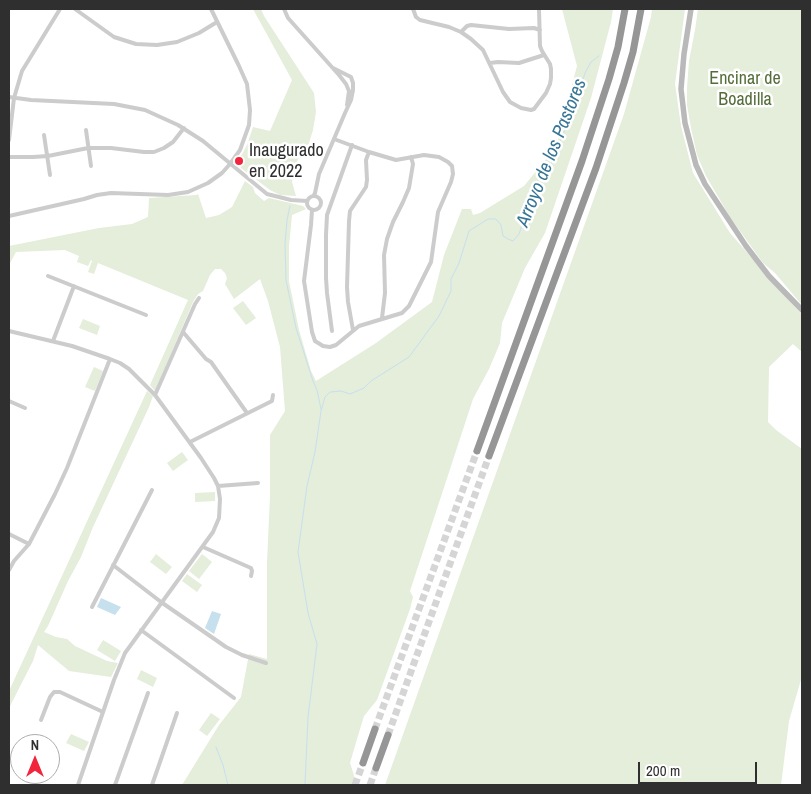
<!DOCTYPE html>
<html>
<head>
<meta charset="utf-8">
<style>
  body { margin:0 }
  #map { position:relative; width:811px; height:794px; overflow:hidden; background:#fff; font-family:"Archivo Narrow",sans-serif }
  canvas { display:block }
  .frame { position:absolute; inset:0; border:10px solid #2f2f2f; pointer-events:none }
  .north { position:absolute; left:10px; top:734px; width:50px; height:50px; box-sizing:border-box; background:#fff; border:1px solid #acacac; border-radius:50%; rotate:0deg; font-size:14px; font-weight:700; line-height:20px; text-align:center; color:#2f2f2f }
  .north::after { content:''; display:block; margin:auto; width:18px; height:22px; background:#f1253c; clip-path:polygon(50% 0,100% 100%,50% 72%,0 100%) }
  .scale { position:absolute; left:638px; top:762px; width:119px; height:22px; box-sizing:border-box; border:2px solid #2f2f2f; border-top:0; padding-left:6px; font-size:15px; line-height:18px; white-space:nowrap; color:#2f2f2f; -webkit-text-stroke:4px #fff; paint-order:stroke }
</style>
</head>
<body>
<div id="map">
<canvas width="811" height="794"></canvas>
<div class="frame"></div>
<div class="north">N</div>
<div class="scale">200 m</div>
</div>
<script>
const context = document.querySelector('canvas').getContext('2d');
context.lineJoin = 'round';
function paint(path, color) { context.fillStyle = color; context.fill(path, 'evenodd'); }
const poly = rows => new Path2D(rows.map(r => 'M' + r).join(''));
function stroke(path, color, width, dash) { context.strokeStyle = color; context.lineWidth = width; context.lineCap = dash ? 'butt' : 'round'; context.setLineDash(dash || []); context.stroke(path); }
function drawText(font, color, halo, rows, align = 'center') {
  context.font = font + ' "Archivo Narrow",sans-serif'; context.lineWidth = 5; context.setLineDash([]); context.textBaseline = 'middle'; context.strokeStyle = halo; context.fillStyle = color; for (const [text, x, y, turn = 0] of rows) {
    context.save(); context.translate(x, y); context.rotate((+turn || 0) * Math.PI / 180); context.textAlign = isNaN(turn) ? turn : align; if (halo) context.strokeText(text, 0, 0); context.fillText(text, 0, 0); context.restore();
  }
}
paint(poly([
  [253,9,261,9,264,16,314,93,316,112,313,130,308,146,298,159,295,167,292,182,296,196,280,195,270,190,241,168,239,160,247,145,253,127,270,131,292,80],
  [562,9,613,9,611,22,591,98,545,233,525,268,502,323,500,343,489,369,473,399,411,588,410,591,413,597,410,609,377,700,364,716,357,739,350,763,353,772,355,780,352,785,182,785,219,725,241,697,249,654,267,659,267,562,270,497,270,435,285,411,280,347,268,301,260,279,234,299,225,284,227,278,225,273,221,269,215,269,210,275,203,291,198,294,193,302,155,391,150,385,188,300,98,263,94,274,88,272,92,261,91,260,88,266,77,262,79,256,65,250,16,252,9,265,9,246,99,228,132,224,148,217,149,198,196,195,198,194,206,218,219,215,232,207,245,181,253,187,255,193,264,201,269,198,303,206,306,209,292,215,289,246,289,281,299,330,311,371,316,381,376,343,432,302,444,255,462,209,471,209,473,215,480,213,524,186,556,147,577,66],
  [652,9,685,9,675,84,681,126,693,173,730,233,802,315,802,352,793,344,769,367,768,422,776,430,802,449,802,676,789,721,781,785,385,785,624,114,651,17],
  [698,9,802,9,802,305,775,273,763,263,730,217,706,176,697,155,691,128,687,105,687,88,689,61,695,30],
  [243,301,256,318,246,325,233,308],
  [83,319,100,326,97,335,79,328],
  [94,367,103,371,95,391,85,387],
  [147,391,153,396,149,407,93,527,81,557,68,581,48,626,44,632,56,637,67,639,75,646,107,661,118,663,111,677,69,671,38,645,33,661,9,708,9,691],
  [182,452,188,460,173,471,167,463],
  [215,492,215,501,195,502,195,493],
  [156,554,172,567,166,574,150,562],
  [202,554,212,562,199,579,189,571],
  [187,574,202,585,197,592,182,581],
  [103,640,121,651,115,661,97,650],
  [141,670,157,678,153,687,137,679],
  [211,713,220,719,207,736,199,730],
  [71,734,89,742,84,751,66,743]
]), '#e5eddb');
paint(poly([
  [101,598,121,607,115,615,97,607],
  [212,611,221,614,214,634,205,628]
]), '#c6e0ee');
stroke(poly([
  [290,206,287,220,285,244,286,280,296,328,313,381,317,390,321,409],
  [216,747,223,765,228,785],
  [305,785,308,717,317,644,308,613,298,552,307,486,315,452,321,411,325,397,330,392,341,391,350,394,364,388,371,381,409,357,439,316,451,291,451,279,459,263,469,231,488,219,496,219,501,225,503,236,508,239,513,241,519,234,523,222,535,196,550,166,573,110,585,73,591,62,599,56]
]), '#c6e0ee', 1);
stroke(poly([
  [375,729,477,451],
  [388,735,489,456],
  [355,785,363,763],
  [370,785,376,768]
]), '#d5d5d5', 7, [7, 3.5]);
stroke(poly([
  [75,9,114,37,136,44,157,45,177,42,199,33,217,22],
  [284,9,288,18,339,75,346,84,349,91,347,105],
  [413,9,416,17,420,20,449,27,461,32,471,39,483,50,503,92,510,102,521,108,531,110,534,109,546,93,550,84,551,78,551,69,550,64,542,51,540,46,539,9],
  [461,32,467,26,471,25,509,29,534,28,540,30],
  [490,63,498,62,519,63,544,55],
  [9,97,31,100,114,104,145,110,178,125,203,141,267,194,291,200,307,201],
  [86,130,91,166],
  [44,135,50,175],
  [9,140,14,98,22,71,60,9],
  [9,157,33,157,48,156,88,148,111,148,144,152,154,152,164,148,173,142,184,128],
  [314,195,315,193,319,174,345,113,351,100,353,90,353,83,351,77,333,68],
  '307 203a7 7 0 1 1 14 0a7 7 0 1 1-14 0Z',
  [312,210,311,225,304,281,312,332,315,341,323,346,330,347,336,345,359,326,402,313,409,306,431,262,438,212,451,182,453,174,452,166,448,162,439,157,424,155,396,160,369,152,334,139],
  [9,216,84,199,97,195,111,193,168,195,188,192,208,183,222,173,230,164,240,150,249,125,250,110,247,84,239,66,211,9],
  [48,276,146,315],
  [382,318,385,293,384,255,387,239,393,222,403,202,409,188,413,164,411,157],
  [353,330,348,302,347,287,349,221,350,211,366,187,367,180,366,160,369,152],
  [9,331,72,346,110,359,120,363,129,369,155,395,201,458,214,478,218,486,220,499,219,518,213,532,125,653,114,680,78,785],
  [332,331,327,293,326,278,326,235,327,215,352,145],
  [183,332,206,359,211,362,247,413],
  [53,341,74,286],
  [155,395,195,304,199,298],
  [9,401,25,408],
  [190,442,272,401,273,395],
  [218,486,258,483],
  [9,534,29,544],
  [203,547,251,568,252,571,251,576],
  [113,565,161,602,226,647,242,655,266,663],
  [9,570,14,561,29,544,55,494,67,468,110,359],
  [92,607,152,490],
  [141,630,234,698],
  [41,720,50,697,54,692,60,692,103,712],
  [115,785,148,693],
  [152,785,177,713]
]), '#ccc', 4);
stroke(poly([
  [691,9,684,54,681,89,685,123,696,165,705,184,746,246,769,276,802,310]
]), '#b9b9b9', 5.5);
stroke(poly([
  [477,451,582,161,609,79,618,47,625,9],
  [489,456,596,168,624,83,633,52,641,9],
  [363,763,375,729],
  [376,768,388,735]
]), '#969696', 7);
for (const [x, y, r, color] of [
  [239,161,5,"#f1253c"]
]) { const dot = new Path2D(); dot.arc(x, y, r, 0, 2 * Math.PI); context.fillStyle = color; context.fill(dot); stroke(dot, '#fff', 2); }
drawText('18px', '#546d39', '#fff', [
  ["Encinar de",745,79],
  ["Boadilla",745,100]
]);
drawText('18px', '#2f2f2f', '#fff', [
  ["Inaugurado",249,151],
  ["en 2022",249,172]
], 'left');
drawText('italic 19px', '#377596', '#fff', [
  ["Arroyo de los Pastores",552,153,-68]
]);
</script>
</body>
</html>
